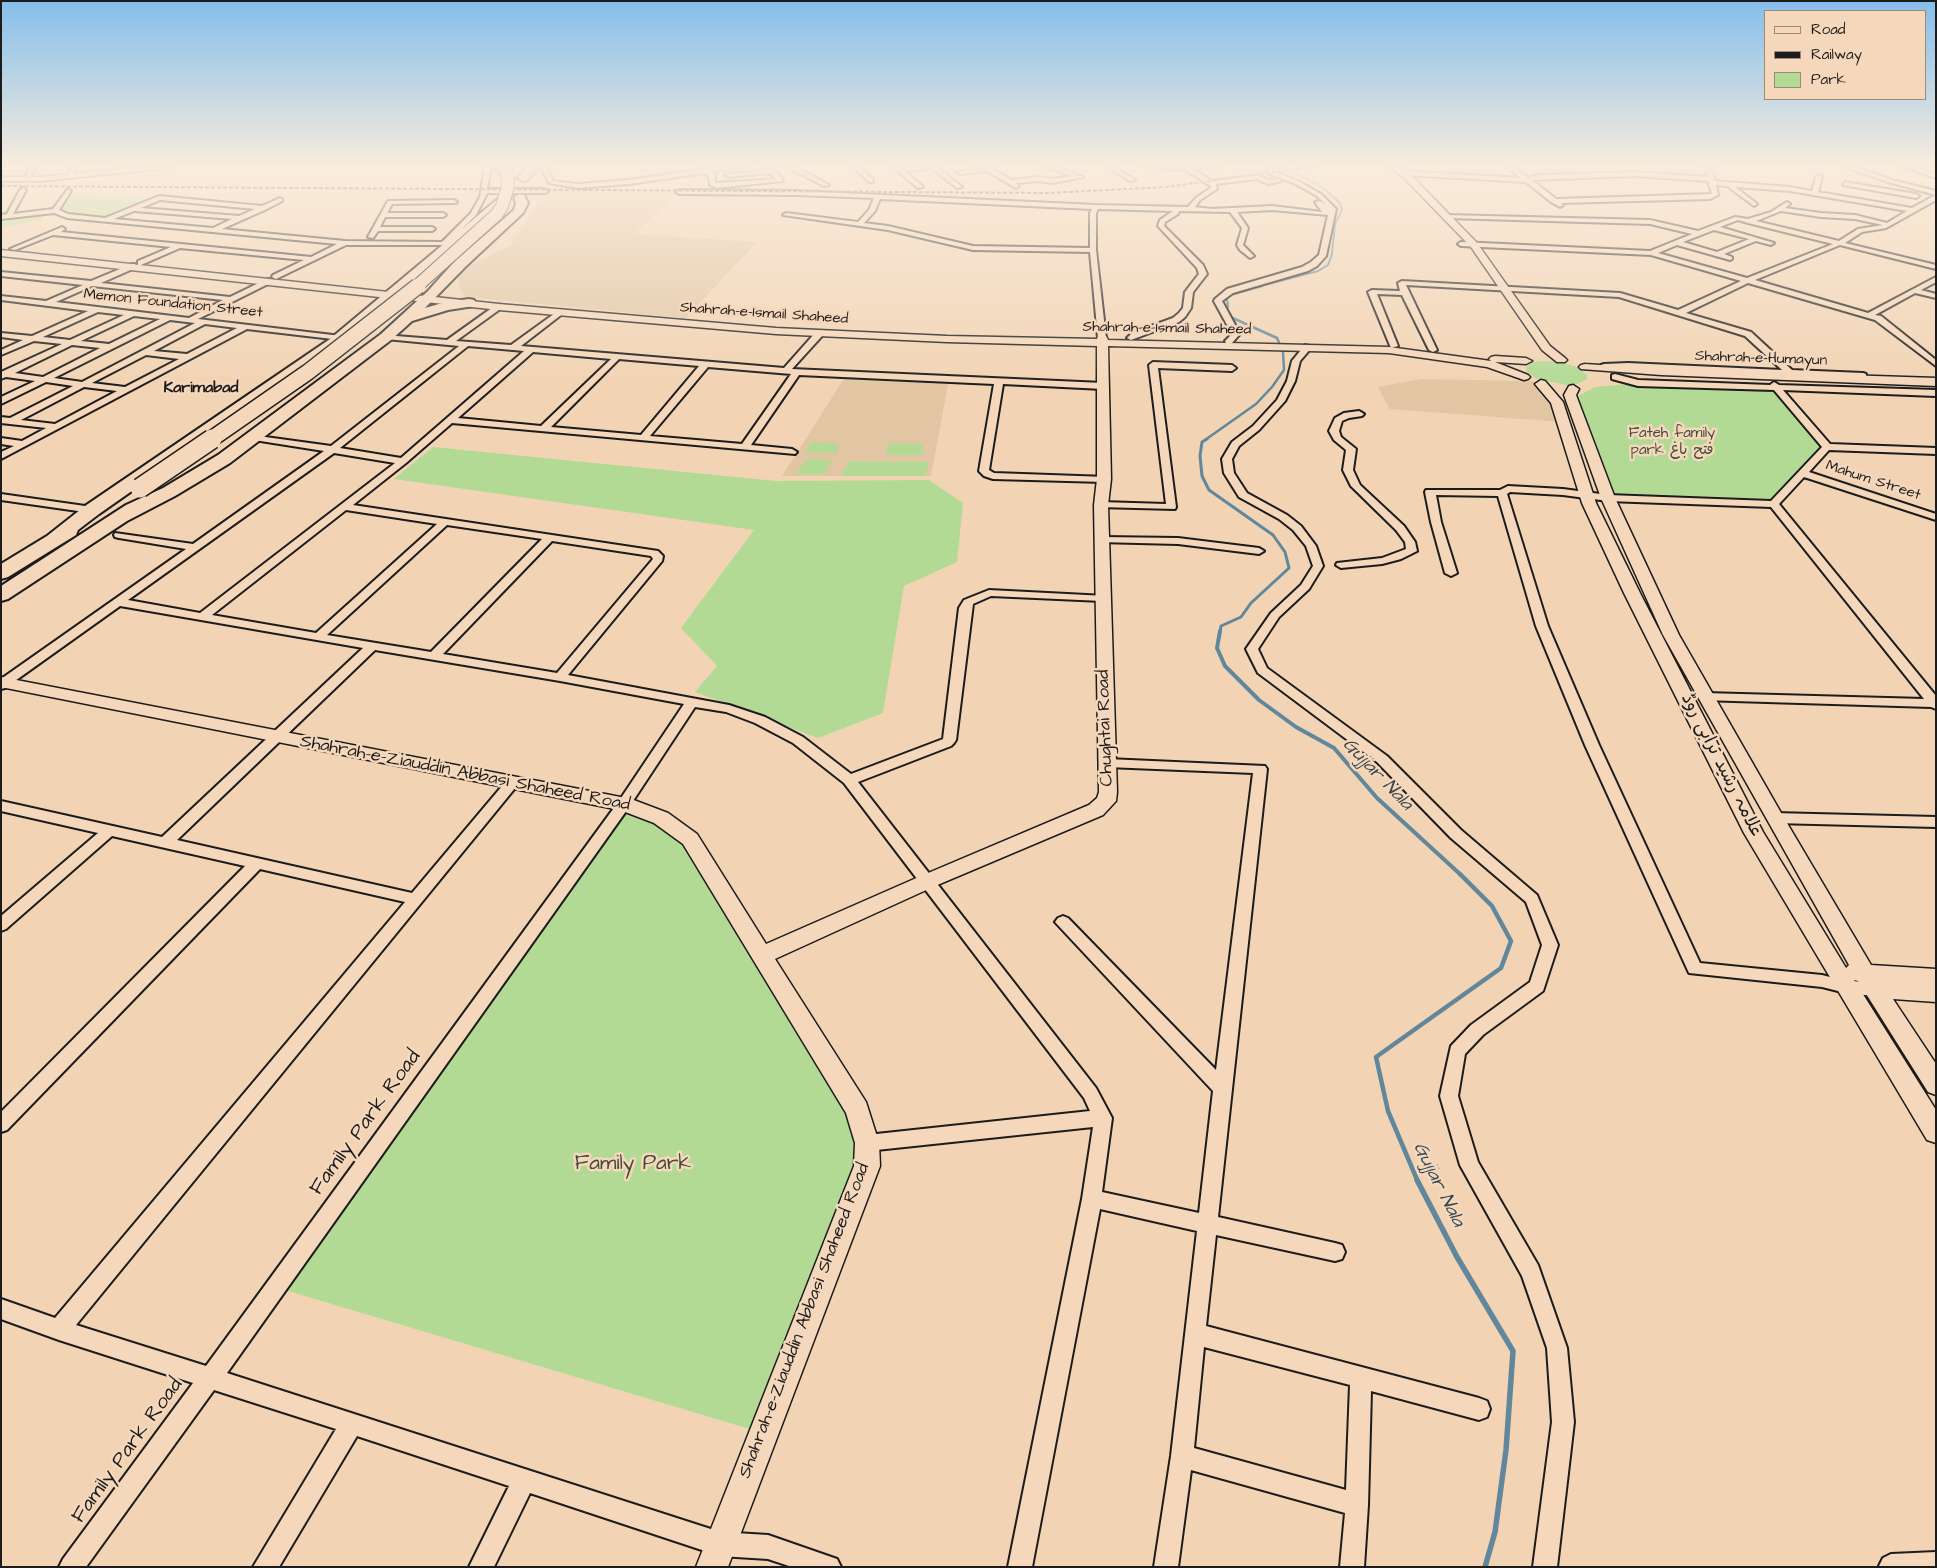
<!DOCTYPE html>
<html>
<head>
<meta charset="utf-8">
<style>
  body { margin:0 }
  #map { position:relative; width:1937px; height:1568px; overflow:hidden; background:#f2d4b4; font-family:"Architects Daughter",sans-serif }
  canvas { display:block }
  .frame { position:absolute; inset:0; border:2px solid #1c1c1c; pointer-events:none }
  .legend { position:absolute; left:1764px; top:10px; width:162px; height:90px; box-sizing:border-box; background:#f5d7bb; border:1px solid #9e8c7b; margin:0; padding:6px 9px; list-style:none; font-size:15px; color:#1c1c1c }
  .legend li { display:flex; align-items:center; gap:10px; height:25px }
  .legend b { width:25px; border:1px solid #9e8c7b }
</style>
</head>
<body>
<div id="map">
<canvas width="1937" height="1568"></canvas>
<div class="frame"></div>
<ul class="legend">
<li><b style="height:6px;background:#f5d7bb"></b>Road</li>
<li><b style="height:6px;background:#1c1c1c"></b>Railway</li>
<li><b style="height:14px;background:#b3da95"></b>Park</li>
</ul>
</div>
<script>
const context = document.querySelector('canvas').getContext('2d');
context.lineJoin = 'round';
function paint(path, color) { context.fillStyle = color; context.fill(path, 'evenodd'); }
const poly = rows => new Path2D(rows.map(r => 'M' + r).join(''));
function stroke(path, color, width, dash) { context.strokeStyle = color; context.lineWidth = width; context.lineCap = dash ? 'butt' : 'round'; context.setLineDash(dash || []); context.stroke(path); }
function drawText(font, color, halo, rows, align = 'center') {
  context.font = font + ' "Architects Daughter","Playpen Sans Arabic",sans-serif'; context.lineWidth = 5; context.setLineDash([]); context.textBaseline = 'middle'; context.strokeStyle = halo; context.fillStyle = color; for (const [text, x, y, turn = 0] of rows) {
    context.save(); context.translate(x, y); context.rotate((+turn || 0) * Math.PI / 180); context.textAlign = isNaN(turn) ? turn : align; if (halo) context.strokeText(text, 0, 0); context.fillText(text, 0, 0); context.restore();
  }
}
paint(poly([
  [546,190,679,192,634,234,757,242,686,318,465,297,459,287,458,274,467,267,511,245],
  [847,374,949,379,931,476,782,476],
  [1421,379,1531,381,1541,384,1563,422,1390,409,1378,387]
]), '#e2c6a4');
paint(poly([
  [69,196,155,199,103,218,68,215,58,210],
  [50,212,53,214,41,217,43,219,1,229,1,217],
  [1542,361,1560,362,1577,367,1587,375,1587,379,1577,384,1567,385,1537,379,1526,371,1526,367,1534,362],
  [1638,383,1777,389,1827,447,1770,504,1608,498,1574,398,1595,387],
  [811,442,839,444,837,453,805,453],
  [889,443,922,444,924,455,886,455],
  [433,447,776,481,929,480,963,503,957,562,904,586,883,713,818,738,695,692,717,666,681,628,754,530,394,479],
  [807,459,832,460,825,474,795,474],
  [849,461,929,462,925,476,841,476],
  [624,804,690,839,867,1143,763,1433,275,1287]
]), '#b3da95');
stroke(poly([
  [1257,287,1318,271,1328,265,1332,254,1335,224,1342,210,1340,203,1327,191,1312,181,1282,168,1283,166]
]), '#60879b', 2);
stroke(poly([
  [1205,440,1256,404,1272,387,1284,370,1283,352,1277,338,1226,315,1228,305,1226,296,1262,286]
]), '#60879b', 2.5);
stroke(poly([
  [1207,439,1202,442,1200,456,1202,476,1209,490,1273,535,1285,552,1289,568,1251,603,1241,617,1221,626,1220,632]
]), '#60879b', 3);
stroke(poly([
  [1220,631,1217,648,1225,666,1259,700,1296,727,1334,748,1377,798,1461,875]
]), '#60879b', 4);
stroke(poly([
  [1418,1182,1388,1111,1376,1057,1501,968,1511,941,1492,906,1460,874]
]), '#60879b', 4.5);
stroke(poly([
  [1417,1180,1457,1257,1513,1351,1506,1450,1495,1532,1485,1567]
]), '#60879b', 5.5);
const street = poly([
  [30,166,36,166,29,180,25,180,30,166],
  [71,166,77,166,71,177,67,177,71,166],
  [485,166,491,166,487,189,545,189,548,191,545,193,487,193,476,215,446,245,346,245,276,279,272,277,273,275,304,260,180,248,141,265,138,265,138,261,171,247,53,235,15,250,10,249,62,227,65,229,61,232,311,257,337,244,67,218,54,213,1,219,1,215,7,214,20,190,23,188,26,190,13,214,53,209,68,189,71,191,59,210,68,214,105,218,159,196,262,206,280,198,282,199,282,201,267,209,222,229,345,241,442,242,471,213,480,197,485,166],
  [160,200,255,209,239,216,141,208,160,200],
  [134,211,135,211,232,219,213,228,114,219,134,211],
  [540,166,546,166,553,181,578,184,629,180,726,166,743,166,711,172,715,176,715,183,776,179,770,173,728,177,725,175,771,169,778,173,783,181,717,188,710,185,709,177,705,173,629,184,578,188,549,183,540,166],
  [785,166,793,166,829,185,824,186,785,166],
  [852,166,859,166,873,180,873,182,869,182,852,166],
  [897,166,901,168,936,166,962,187,957,188,932,169,905,171,923,187,918,188,895,169,897,166],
  [981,166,988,166,1011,180,1039,177,1053,179,1073,176,1044,166,1054,166,1083,177,1053,183,1039,181,1016,183,1019,186,1016,188,987,171,960,174,957,172,983,168,981,166],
  [1106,166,1113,166,1135,180,1130,181,1106,166],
  [1144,166,1222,166,1193,169,1212,181,1258,175,1269,180,1279,179,1282,181,1268,184,1257,179,1216,184,1217,189,1200,200,1195,207,1212,209,1272,206,1322,212,1315,202,1320,201,1326,205,1317,196,1294,183,1267,173,1268,166,1274,166,1272,171,1298,181,1321,194,1336,209,1326,256,1317,266,1308,271,1233,293,1222,301,1240,334,1232,343,1226,343,1225,341,1232,334,1214,301,1215,299,1227,289,1302,267,1311,262,1319,255,1328,215,1272,210,1237,212,1248,228,1243,245,1254,256,1250,258,1240,250,1237,245,1242,228,1230,212,1179,211,1178,214,1165,222,1164,226,1203,265,1207,274,1193,292,1191,308,1185,317,1179,322,1131,340,1127,338,1132,333,1173,318,1179,313,1183,308,1185,292,1199,274,1197,268,1158,226,1160,220,1173,211,1098,209,1096,213,1096,250,1106,338,1102,340,1098,338,1090,252,973,250,888,230,783,215,786,213,858,222,869,210,874,198,798,195,679,194,676,192,679,190,798,191,1096,205,1188,207,1196,198,1212,187,1186,170,1144,166],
  [880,199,1092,209,1090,213,1090,248,973,246,888,226,864,223,875,211,880,199],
  [1506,166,1513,166,1528,178,1539,175,1634,172,1708,177,1705,166,1711,166,1715,181,1790,187,1812,191,1816,177,1819,175,1822,177,1818,192,1912,208,1936,195,1936,200,1886,228,1862,232,1845,243,1936,265,1936,269,1840,245,1755,280,1868,313,1936,277,1936,282,1921,290,1936,294,1936,298,1915,293,1875,315,1881,316,1936,360,1936,366,1875,320,1748,283,1686,313,1751,332,1792,370,1863,373,1866,374,1866,378,1601,369,1601,365,1604,364,1628,363,1782,370,1745,336,1619,297,1406,285,1437,350,1433,352,1429,350,1402,295,1377,294,1398,346,1391,348,1368,292,1372,290,1400,291,1398,283,1402,281,1620,293,1678,310,1741,281,1651,255,1461,246,1458,244,1461,242,1650,251,1692,234,1650,224,1448,218,1446,217,1446,215,1650,220,1698,231,1735,217,1748,219,1771,212,1787,202,1790,204,1785,208,1821,213,1855,215,1887,223,1907,211,1790,191,1735,187,1756,203,1757,204,1754,206,1727,186,1716,185,1718,195,1710,199,1561,203,1563,205,1560,207,1551,202,1526,182,1403,175,1400,173,1403,171,1521,178,1506,166],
  [1634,176,1708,181,1712,194,1556,199,1532,180,1634,176],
  [1781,211,1821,217,1855,219,1883,225,1858,229,1839,241,1756,221,1781,211],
  [1738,220,1748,223,1833,244,1747,278,1658,253,1677,245,1730,260,1732,259,1732,257,1724,254,1756,241,1771,245,1774,243,1720,227,1738,220],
  [1714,230,1749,239,1717,252,1683,242,1714,230],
  [1843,166,1852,166,1892,180,1936,191,1936,195,1888,182,1843,166],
  [1901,166,1911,166,1936,174,1936,178,1901,166],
  [1845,182,1916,194,1919,196,1916,198,1843,185,1845,182],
  [454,200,457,202,456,203,392,204,387,213,443,213,446,215,443,217,385,217,380,227,432,227,435,229,432,231,378,231,373,238,368,237,388,201,454,200],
  [132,264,135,264,135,268,101,283,230,297,267,279,270,279,270,283,198,319,341,336,345,338,341,340,247,329,1,459,1,452,14,446,1,444,1,438,22,441,46,428,1,423,1,417,10,418,73,386,46,382,1,404,1,397,35,381,6,377,1,379,1,372,62,344,34,341,1,355,1,350,23,340,1,337,1,333,32,336,88,311,1,300,1,296,46,301,83,285,1,276,1,272,91,281,132,264],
  [92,286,223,300,189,318,56,302,92,286],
  [98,312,124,315,70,340,43,337,98,312],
  [134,316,160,319,109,344,81,341,134,316],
  [170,320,195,323,82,382,54,378,170,320],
  [205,324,237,328,187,354,154,351,205,324],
  [72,345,100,348,43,377,15,373,72,345],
  [146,355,179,359,125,387,92,383,146,355],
  [84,387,117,391,55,424,21,420,84,387],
  [496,305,503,307,456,341,511,345,558,311,561,311,561,315,521,346,784,368,816,332,819,332,823,334,822,336,792,369,1103,383,1107,386,1103,389,1003,384,989,470,994,473,1107,477,1109,479,1104,482,993,479,984,476,979,471,994,384,799,375,751,445,792,449,797,452,795,454,452,423,406,463,353,505,658,551,663,556,662,561,568,675,729,705,765,717,803,737,851,774,943,739,959,608,964,600,989,590,1106,596,1108,598,1106,600,1102,601,991,596,973,604,956,740,954,743,951,746,858,782,1096,1088,1112,1118,1102,1192,1199,1213,1213,1091,1055,922,1058,918,1063,916,1068,918,1216,1070,1253,773,1107,767,1102,766,1100,763,1102,760,1107,759,1265,766,1267,769,1218,1217,1335,1243,1342,1245,1345,1252,1342,1259,1335,1261,1216,1235,1206,1326,1479,1398,1487,1401,1490,1409,1487,1417,1479,1420,1371,1391,1368,1505,1364,1567,1340,1567,1345,1513,1191,1470,1178,1567,1154,1567,1171,1456,1197,1231,1100,1209,1032,1567,1008,1567,1082,1199,1093,1127,867,1151,861,1149,858,1143,861,1137,867,1135,1090,1111,1084,1098,844,783,793,743,755,723,726,712,695,707,629,807,227,1373,720,1532,768,1535,837,1559,841,1567,792,1567,768,1559,720,1556,530,1493,494,1567,469,1567,509,1486,357,1436,279,1567,253,1567,336,1429,214,1390,86,1567,59,1567,63,1559,193,1383,59,1340,1,1319,1,1299,55,1318,405,902,260,869,7,1130,1,1132,1,1112,245,866,112,836,6,929,1,931,1,916,98,833,1,811,1,801,162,837,363,648,120,606,5,688,1,689,1,679,186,549,119,538,115,537,114,535,115,533,193,544,324,451,254,440,251,439,251,435,331,446,459,346,386,339,382,337,383,335,447,340,496,305],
  [468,346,524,351,401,458,340,448,468,346],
  [533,352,611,359,541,426,458,418,533,352],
  [619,359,699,366,641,435,551,427,619,359],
  [708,367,791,374,742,444,650,436,708,367],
  [334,453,395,463,200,613,128,600,334,453],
  [346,510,437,524,316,633,212,615,346,510],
  [447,525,542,539,431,652,327,635,447,525],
  [552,541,651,556,653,559,557,673,443,654,552,541],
  [375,650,560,681,684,704,619,801,206,1366,76,1325,520,782,518,779,513,777,508,779,412,893,177,840,375,650],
  [1204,1347,1350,1385,1346,1490,1194,1448,1204,1347],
  [1305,345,1312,347,1300,361,1295,381,1285,401,1259,430,1239,446,1232,459,1234,473,1247,493,1287,515,1301,526,1316,546,1323,566,1309,589,1279,617,1258,649,1267,668,1387,756,1461,830,1537,895,1558,945,1543,991,1483,1035,1465,1054,1458,1096,1478,1162,1538,1265,1567,1348,1574,1422,1557,1567,1533,1567,1552,1422,1547,1348,1522,1276,1460,1165,1440,1096,1451,1046,1471,1025,1530,982,1542,945,1526,902,1451,838,1377,762,1258,673,1246,649,1271,613,1301,585,1313,566,1306,546,1293,530,1279,519,1239,497,1224,473,1222,459,1232,442,1253,426,1277,400,1287,381,1292,361,1305,345],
  [1153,362,1232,365,1236,368,1232,371,1158,368,1176,507,1175,509,1097,507,1097,503,1101,502,1166,504,1149,365,1153,362],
  [1615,374,1638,380,1770,385,1774,382,1779,385,1936,390,1936,396,1783,390,1830,444,1936,448,1936,454,1829,450,1809,472,1936,514,1936,520,1804,477,1779,504,1936,696,1936,709,1931,707,1701,700,1699,697,1701,694,1705,693,1924,699,1771,507,1608,501,1563,495,1510,492,1507,494,1548,626,1599,745,1700,963,1822,975,1846,981,1874,982,1880,984,1882,989,1880,994,1874,996,1846,993,1822,987,1689,973,1585,745,1536,626,1498,496,1436,495,1441,522,1457,573,1451,576,1445,573,1431,522,1425,492,1426,490,1500,490,1508,486,1563,489,1608,495,1771,501,1822,447,1774,390,1638,386,1612,379,1612,375,1615,374],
  [1359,411,1364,414,1362,416,1349,418,1342,421,1339,431,1341,437,1356,449,1353,470,1360,485,1404,526,1415,542,1417,551,1401,559,1382,564,1341,568,1336,565,1337,563,1382,558,1406,549,1405,542,1396,530,1351,486,1343,470,1346,450,1334,440,1329,431,1335,418,1344,413,1359,411],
  [1,494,92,507,97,510,92,513,1,500,1,494],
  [1102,537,1178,538,1259,548,1264,551,1259,554,1178,544,1098,542,1097,540,1102,537],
  [1774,813,1936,817,1936,827,1774,823,1769,821,1767,818,1769,815,1774,813],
  [1936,1552,1936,1567,1879,1566,1883,1558,1891,1554,1936,1552]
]);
const secondary = poly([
  [144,166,173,166,169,168,43,181,1,181,1,177,43,177,144,166],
  [1389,166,1398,166,1412,176,1477,243,1550,346,1565,358,1567,360,1565,362,1557,362,1542,350,1471,247,1406,180,1389,166],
  [1,250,499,304,776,328,947,336,1097,339,1098,336,1102,335,1106,336,1108,340,1389,347,1491,361,1489,359,1491,357,1495,356,1526,358,1532,361,1526,364,1495,362,1528,375,1530,377,1528,379,1524,380,1487,367,1389,353,1108,346,1111,479,1108,505,1117,792,1116,801,1103,815,935,886,775,959,866,1102,879,1143,880,1166,728,1567,696,1567,854,1166,855,1143,846,1113,683,844,654,823,620,810,1,687,1,677,631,799,668,813,697,834,766,944,921,876,1089,805,1097,798,1099,792,1094,505,1097,479,1097,346,947,342,776,334,499,310,1,256,1,250],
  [1585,364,1661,369,1936,378,1936,386,1661,375,1581,369,1579,367,1581,365,1585,364],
  [1541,380,1545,381,1563,402,1596,503,1640,593,1763,832,1846,968,1849,965,1663,635,1601,498,1564,395,1569,386,1573,385,1579,389,1576,395,1615,498,1679,635,1784,818,1871,965,1936,969,1936,1002,1893,999,1936,1064,1936,1095,1928,1092,1858,981,1854,980,1936,1110,1936,1143,1927,1140,1744,833,1624,593,1582,503,1551,403,1535,384,1541,380]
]);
const highway = poly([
  [493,166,504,166,514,178,509,181,505,180,493,166],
  [524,166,534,166,535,172,527,180,523,181,518,178,524,171,524,166],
  [520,194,524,195,528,203,523,213,465,267,425,308,446,302,469,299,474,300,476,303,474,306,448,310,412,321,391,340,230,463,175,496,127,521,8,599,1,601,1,586,126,505,163,488,218,455,381,334,428,291,455,261,514,210,516,203,514,197,520,194],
  [504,196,510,199,508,201,340,345,99,514,78,530,76,535,8,577,1,579,1,564,47,536,85,506,330,339,500,197,504,196]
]);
stroke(street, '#1c1c1c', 4);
stroke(secondary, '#1c1c1c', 3);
stroke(highway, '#1c1c1c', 4);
paint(street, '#f5d7bb');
paint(secondary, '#f5d7bb');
paint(highway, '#f5d7bb');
stroke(poly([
  [1,186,1049,193,1166,187,1316,166]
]), '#1c1c1c', 2, [4, 2]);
const highwayBridgeFar2 = poly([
  [416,287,497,214,502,206,508,186,507,166]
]);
const highwayBridgeFar1 = poly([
  [210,440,308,372,418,286]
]);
const highwayBridge = poly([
  [140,488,212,439]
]);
stroke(highwayBridgeFar2, '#1c1c1c', 14, []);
stroke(highwayBridgeFar1, '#1c1c1c', 18, []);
stroke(highwayBridge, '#1c1c1c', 22, []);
stroke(highwayBridgeFar2, '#f5d7bb', 12);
stroke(highwayBridgeFar1, '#f5d7bb', 15);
stroke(highwayBridge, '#f5d7bb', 19);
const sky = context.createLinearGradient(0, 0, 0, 386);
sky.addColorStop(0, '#84beeb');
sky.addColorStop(0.43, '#f9ecdd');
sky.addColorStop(1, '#f9ecdd00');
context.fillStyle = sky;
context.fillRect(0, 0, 1937, 386);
drawText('15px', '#1c1c1c', '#f5d7bb', [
  ["Memon Foundation Street",173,304,6],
  ["Shahrah-e-Ismail Shaheed",764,314,4],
  ["Shahrah-e-Ismail Shaheed",1167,329,1],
  ["Shahrah-e-Humayun",1761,359,2],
  ["Mahum Street",1873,481,18]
]);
drawText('15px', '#424c3a', '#f5d7bb', [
  ["Fateh family",1672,434],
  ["park فتح باغ",1672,451]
]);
drawText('bold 16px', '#1c1c1c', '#f5d7bb', [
  ["Karimabad",201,389]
]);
drawText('18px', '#1c1c1c', '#f5d7bb', [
  ["Chughtai Road",1106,728,-92],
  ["علامہ رشید ترابی روڈ",1721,766,63],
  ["Shahrah-e-Ziauddin Abbasi Shaheed Road",465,774,11],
  ["Shahrah-e-Ziauddin Abbasi Shaheed Road",805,1321,-69]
]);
drawText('italic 19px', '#384851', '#f5d7bb', [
  ["Gujjar Nala",1377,775,46],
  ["Gujjar Nala",1438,1185,63]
]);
drawText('21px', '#1c1c1c', '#f5d7bb', [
  ["Family Park Road",366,1123,-54],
  ["Family Park Road",128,1451,-54]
]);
drawText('21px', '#424c3a', '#f5d7bb', [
  ["Family Park",633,1165]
]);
</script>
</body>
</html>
